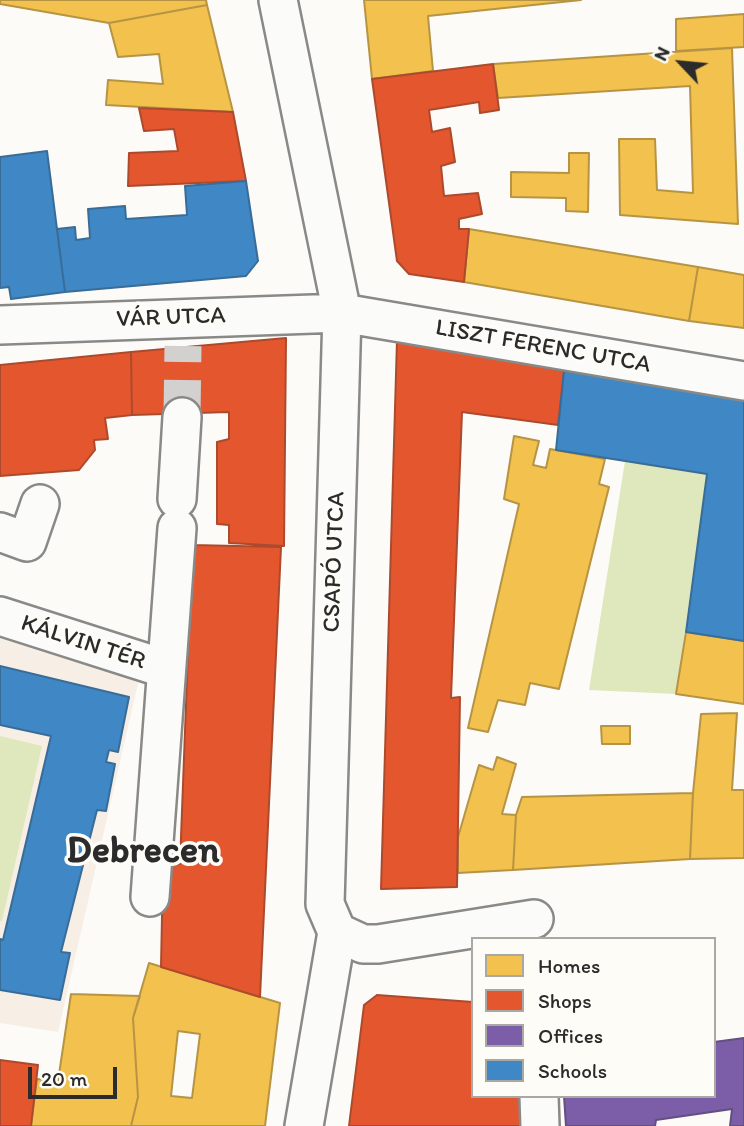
<!DOCTYPE html>
<html>
<head>
<meta charset="utf-8">
<style>
  body { margin:0 }
  #map { position:relative; width:744px; height:1126px; overflow:hidden; background:#fcfbf8; font-family:Itim,sans-serif }
  canvas { display:block }
  .legend { position:absolute; left:471px; top:937px; width:245px; height:161px; box-sizing:border-box; background:#fdfcf7; border:2px solid #a9a8a5; margin:0; padding:9px 12px; list-style:none; font-size:21px; color:#2b2b2b }
  .legend li { display:flex; align-items:center; gap:14px; height:35px }
  .legend b { width:35px; border:2px solid #a9a8a5 }
  .north { position:absolute; left:646px; top:28px; width:70px; height:70px; -webkit-text-stroke:5px #fdfcf7; paint-order:stroke; rotate:296deg; font-size:19px; font-weight:700; line-height:28px; text-align:center; color:#2b2b2b }
  .north::after { content:''; display:block; margin:auto; width:24px; height:32px; background:#2b2b2b; clip-path:polygon(50% 0,100% 100%,50% 72%,0 100%) }
  .scale { position:absolute; left:28px; top:1067px; width:89px; height:32px; box-sizing:border-box; border:4px solid #2b2b2b; border-top:0; padding-left:9px; font-size:21px; line-height:24px; white-space:nowrap; color:#2b2b2b; -webkit-text-stroke:5px #fdfcf7; paint-order:stroke }
</style>
</head>
<body>
<div id="map">
<canvas width="744" height="1126"></canvas>
<ul class="legend">
<li><b style="height:19px;background:#f2c14e"></b>Homes</li>
<li><b style="height:19px;background:#e4572e"></b>Shops</li>
<li><b style="height:19px;background:#7b5ea7"></b>Offices</li>
<li><b style="height:19px;background:#3f88c5"></b>Schools</li>
</ul>
<div class="north">N</div>
<div class="scale">20 m</div>
</div>
<script>
const context = document.querySelector('canvas').getContext('2d');
context.lineJoin = 'round';
function paint(path, color) { context.fillStyle = color; context.fill(path, 'evenodd'); }
const poly = rows => new Path2D(rows.map(r => 'M' + r).join(''));
function stroke(path, color, width, dash) { context.strokeStyle = color; context.lineWidth = width; context.lineCap = dash ? 'butt' : 'round'; context.setLineDash(dash || []); context.stroke(path); }
function drawText(font, color, halo, rows, align = 'center') {
  context.font = font + ' Itim,sans-serif'; context.lineWidth = 7; context.setLineDash([]); context.textBaseline = 'middle'; context.strokeStyle = halo; context.fillStyle = color; for (const [text, x, y, turn = 0] of rows) {
    context.save(); context.translate(x, y); context.rotate((+turn || 0) * Math.PI / 180); context.textAlign = isNaN(turn) ? turn : align; if (halo) context.strokeText(text, 0, 0); context.fillText(text, 0, 0); context.restore();
  }
}
paint(poly([
  [0,636,140,675,58,1032,0,1023]
]), '#f7efe6');
paint(poly([
  [625,461,707,474,676,694,589,690],
  [0,736,42,746,2,921,0,921]
]), '#dfe8bd');
const homes = poly([
  [0,0,206,0,207,5,109,23,0,4,0,0],
  [364,0,581,0,428,16,433,71,372,79,364,0],
  [207,5,233,112,106,105,108,80,163,84,159,54,118,57,109,23,207,5],
  [744,14,744,47,676,51,676,19,744,14],
  [732,48,738,224,620,215,619,139,655,139,657,190,693,193,690,86,498,98,493,64,732,48],
  [569,153,589,153,588,212,566,211,566,198,511,197,511,172,569,173,569,153],
  [469,229,698,267,689,321,464,282,469,229],
  [698,267,744,275,744,328,689,321,698,267],
  [514,436,539,441,533,465,546,468,550,449,605,459,599,484,609,487,559,689,530,683,525,705,498,700,488,732,468,728,519,504,504,499,514,436],
  [686,632,744,641,744,704,676,694,686,632],
  [737,713,732,790,744,790,744,858,690,859,693,793,701,714,737,713],
  [601,726,630,726,630,744,602,744,601,726],
  [497,757,516,764,502,814,516,815,513,870,458,873,458,837,479,765,493,770,497,757],
  [693,793,690,859,513,870,516,815,522,797,693,793],
  [149,963,280,1003,265,1126,131,1126,138,1097,133,1018,149,963],
  [178,1031,200,1034,192,1098,171,1096,178,1031],
  [71,994,140,996,133,1018,138,1097,131,1126,31,1126,37,1079,58,1081,71,994]
]);
paint(homes, '#f2c14e');
stroke(homes, '#b69444', 2);
const shops = poly([
  [493,64,499,110,480,113,479,102,429,110,432,132,450,128,455,162,441,166,444,196,478,193,482,214,459,219,459,229,469,229,464,282,409,274,397,261,372,79,493,64],
  [139,108,233,112,246,181,128,186,129,153,178,151,174,129,144,131,139,108],
  [286,338,284,546,229,543,229,525,217,524,217,442,229,439,229,412,132,415,131,352,286,338],
  [397,340,564,371,558,425,462,412,451,698,460,697,457,887,381,889,397,340],
  [131,352,132,415,105,418,108,439,94,440,95,450,79,470,0,476,0,365,131,352],
  [192,545,281,547,260,997,161,967,163,866,180,864,192,545],
  [377,995,473,1002,473,1096,522,1096,523,1126,349,1126,364,1005,377,995],
  [0,1060,38,1065,31,1126,0,1126,0,1060]
]);
paint(shops, '#e4572e');
stroke(shops, '#ac4a2d', 2);
const offices = poly([
  [744,1038,744,1126,730,1126,732,1109,656,1120,655,1126,566,1126,564,1096,714,1096,714,1042,744,1038]
]);
paint(offices, '#7b5ea7');
stroke(offices, '#634f82', 2);
const schools = poly([
  [47,151,65,292,11,299,9,287,0,288,0,157,47,151],
  [246,181,258,261,246,276,65,292,57,229,75,227,76,240,90,238,88,209,125,206,126,219,187,215,185,186,246,181],
  [564,371,744,398,744,641,686,632,707,474,556,450,564,371],
  [0,666,129,697,118,752,109,750,106,762,115,764,106,811,97,810,61,952,70,953,60,1000,0,990,0,939,3,940,51,736,0,725,0,666]
]);
paint(schools, '#3f88c5');
stroke(schools, '#396c97', 2);
stroke(poly([
  [182,417,183,346]
]), '#d2d1cf', 37, [37, 18]);
const minor = poly([
  [278,0,342,313,325,904,337,932,304,1126],
  [0,325,342,313,744,381],
  [177,499,182,417],
  [0,532,27,542,40,504],
  [0,616,166,669],
  [150,897,177,528],
  [337,932,363,944,378,944,534,919],
  [539,1096,540,1126]
]);
stroke(minor, '#898987', 42);
stroke(minor, '#fbfbf9', 37);
drawText('24px', '#2b2b2b', '#fdfcf7', [
  ["VÁR UTCA",171,318,-2],
  ["LISZT FERENC UTCA",543,347,10],
  ["CSAPÓ UTCA",335,562,-88],
  ["KÁLVIN TÉR",83,643,18]
]);
drawText('bold 38px', '#2b2b2b', '#fdfcf7', [
  ["Debrecen",143,852]
]);
</script>
</body>
</html>
